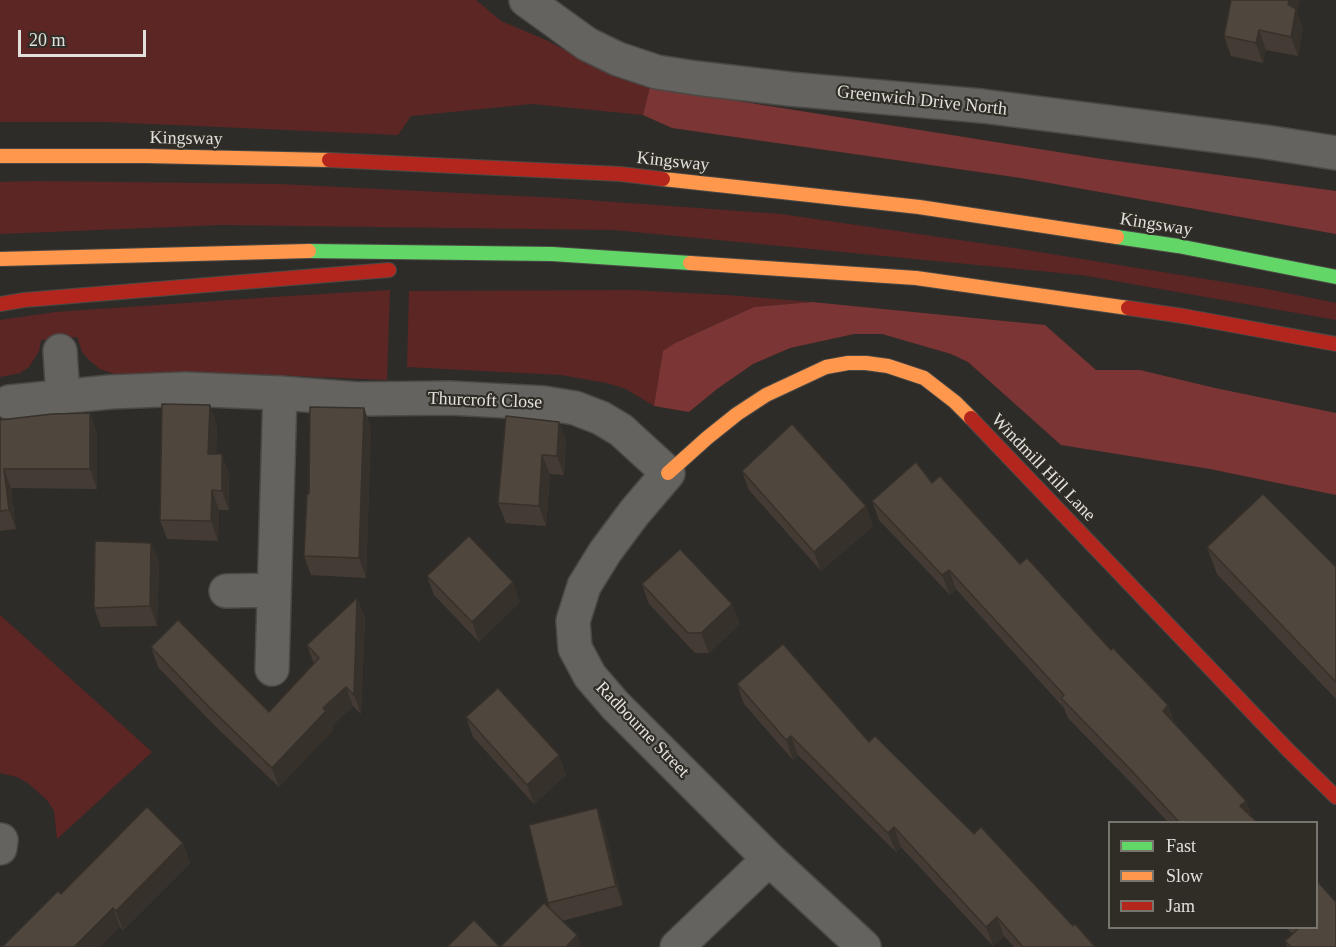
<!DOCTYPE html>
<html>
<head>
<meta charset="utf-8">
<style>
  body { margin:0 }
  #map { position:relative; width:1336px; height:947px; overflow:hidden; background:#2e2c28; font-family:"Times New Roman",serif }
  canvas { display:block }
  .legend { position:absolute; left:1108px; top:821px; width:210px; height:108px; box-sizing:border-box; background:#302d26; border:2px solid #77756e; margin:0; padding:8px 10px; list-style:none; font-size:18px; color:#e2e0db }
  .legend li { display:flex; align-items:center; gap:12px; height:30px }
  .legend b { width:30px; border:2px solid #77756e }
  .scale { position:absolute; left:18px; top:30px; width:128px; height:27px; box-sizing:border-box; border:3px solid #e2e0db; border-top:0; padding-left:8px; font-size:18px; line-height:21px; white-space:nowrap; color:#e2e0db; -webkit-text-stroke:4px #302d26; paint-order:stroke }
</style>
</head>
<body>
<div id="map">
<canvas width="1336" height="947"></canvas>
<ul class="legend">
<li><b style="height:8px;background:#63d668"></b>Fast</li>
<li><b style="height:8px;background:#ff974d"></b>Slow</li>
<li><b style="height:8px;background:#b3261e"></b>Jam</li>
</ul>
<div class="scale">20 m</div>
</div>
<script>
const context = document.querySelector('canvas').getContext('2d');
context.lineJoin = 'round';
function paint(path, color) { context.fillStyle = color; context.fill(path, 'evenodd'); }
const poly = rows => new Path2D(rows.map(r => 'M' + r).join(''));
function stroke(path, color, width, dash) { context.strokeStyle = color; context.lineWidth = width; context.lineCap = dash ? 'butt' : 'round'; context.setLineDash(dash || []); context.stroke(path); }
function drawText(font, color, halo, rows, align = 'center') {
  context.font = font + ' "Times New Roman",serif'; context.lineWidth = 4.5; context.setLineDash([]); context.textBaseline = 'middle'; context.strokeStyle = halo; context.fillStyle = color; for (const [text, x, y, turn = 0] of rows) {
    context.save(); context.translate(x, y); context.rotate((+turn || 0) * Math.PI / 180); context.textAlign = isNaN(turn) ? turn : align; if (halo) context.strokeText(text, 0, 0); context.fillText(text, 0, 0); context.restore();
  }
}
paint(poly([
  [0,0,476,0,501,21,546,40,619,78,650,87,643,115,532,104,411,116,398,135,107,122,0,122],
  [37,181,280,184,559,198,781,214,1014,248,1267,289,1336,303,1336,320,1081,275,614,230,221,225,0,234,0,182],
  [390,290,387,380,226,373,114,374,100,369,89,360,82,352,77,337,41,340,39,351,29,367,20,373,0,377,0,320,55,312,273,297],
  [631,290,727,295,812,302,754,307,675,343,663,352,654,406,626,389,607,383,561,375,407,367,409,291],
  [0,615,152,752,57,839,54,811,47,800,28,783,17,777,0,773]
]), '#5c2625');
paint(poly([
  [650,87,1102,159,1336,191,1336,234,1021,178,672,128,643,115],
  [812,302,1045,325,1096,370,1140,370,1215,388,1336,413,1336,495,1210,469,1061,445,968,362,951,354,882,334,854,334,790,348,753,364,717,389,689,412,654,406,663,351,675,343,754,307]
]), '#7b3534');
const street = poly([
  [526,0,587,44,618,59,657,72,696,78,790,89,982,106,1266,142,1336,153],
  [60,351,63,396],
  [9,402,110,392,185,389,280,393,358,399,450,398,544,403,575,408,601,418,621,430,668,473,634,513,605,552,584,586,573,621,575,648,590,676,615,705,769,859,864,947],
  [226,591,274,590],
  [272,669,280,393],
  [0,848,1,840],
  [677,947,769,859]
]);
const fast = poly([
  [1117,237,1178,246,1336,277],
  [309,251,552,254,690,263]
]);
const slow = poly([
  [0,156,146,156,329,160],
  [663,179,919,207,1117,237],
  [0,259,309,251],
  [690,263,916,278,1128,308],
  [668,473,707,438,737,414,766,395,826,367,848,363,866,363,888,366,924,378,955,402,971,418]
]);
const jam = poly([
  [329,160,620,174,663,179],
  [0,304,24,300,389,270],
  [1128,308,1183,316,1336,344],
  [971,418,1288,750,1336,797]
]);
stroke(street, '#4b4946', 36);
stroke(fast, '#4b4946', 16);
stroke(slow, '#4b4946', 16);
stroke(jam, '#4b4946', 16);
stroke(street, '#64635f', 33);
stroke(fast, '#63d668', 14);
stroke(slow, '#ff974d', 14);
stroke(jam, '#b3261e', 14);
paint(poly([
  [1297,12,1303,29,1298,56,1266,50,1263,63,1231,56,1224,36],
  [364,408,371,428,366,578,311,575,304,556,309,494],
  [90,413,97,433,97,489,11,488,16,529,0,531,0,420],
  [559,422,566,441,564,475,550,474,546,526,506,523,498,503],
  [217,424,216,454,229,474,229,510,219,510,218,541,167,539,160,520],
  [742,471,866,506,873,526,821,571,749,490],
  [932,483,1020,564,1168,705,1175,724,1246,801,1252,817,1257,822,1168,822,1137,789,1068,718,1064,708,956,589,950,595,879,520,872,501],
  [151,543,159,562,157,626,101,627,94,608],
  [1207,547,1336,567,1336,699,1217,574],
  [427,576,520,602,479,642,434,595],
  [642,584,740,624,709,653,695,653,649,604],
  [357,598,365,618,361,714,353,706,332,726,333,730,279,787,216,727,158,667,151,647,269,712,314,664,307,645],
  [737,684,869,742,974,834,1095,947,1014,947,1004,936,993,946,901,847,896,852,798,755,793,760,744,704],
  [466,717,559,755,566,775,534,804,473,737],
  [597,808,604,828,623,905,562,921,577,935,581,947,500,947,550,909,548,903],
  [183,843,190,863,123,930,120,927,61,894],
  [1285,927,1317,927,1336,947,1287,947,1285,941,1293,934]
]), '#443c34');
paint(poly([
  [1289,0,1300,0,1297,12,1303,29,1298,56,1291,37,1288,4],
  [1259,30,1266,50,1263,63,1256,43],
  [210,405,217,424,215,473,208,454],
  [364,408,371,428,366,578,359,558],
  [90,413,97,433,97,489,90,469],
  [559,422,566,441,564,475,557,456],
  [222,454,229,474,229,510,222,491],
  [542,455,550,474,546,526,539,506],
  [4,469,11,488,16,529,9,510],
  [212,490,219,510,218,541,211,521],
  [866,506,873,526,821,571,814,552],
  [151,543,159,562,157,626,150,606],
  [949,570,956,589,950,595,942,575],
  [513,582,520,602,479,642,472,622],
  [357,598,365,618,361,714,354,695],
  [732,604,740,624,709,653,701,633],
  [346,687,353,706,332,726,333,730,279,787,272,768,323,708],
  [1168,705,1175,725,1163,711],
  [791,736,798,755,793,760,786,740],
  [559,755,566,775,534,804,527,785],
  [1246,801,1253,820,1240,806],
  [597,808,604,828,623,905,616,886],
  [894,827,901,847,896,852,888,833],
  [183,843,190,863,123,930,116,911],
  [113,908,120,927,100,947,74,947],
  [997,917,1004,936,993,946,986,927],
  [577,935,581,947,566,947]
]), '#37312b');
const building = poly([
  [1231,0,1289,0,1288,4,1296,9,1291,37,1259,30,1256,43,1224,36,1231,0],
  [162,404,210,405,208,454,222,454,222,491,212,490,211,521,160,520,162,404],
  [310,407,364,408,359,558,304,556,307,494,309,494,310,407],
  [90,413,90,469,4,469,9,510,0,511,0,420,52,414,90,413],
  [506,416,559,422,557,456,542,455,539,506,498,503,506,416],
  [792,424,866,506,814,552,742,471,792,424],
  [916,462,932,483,940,476,1020,564,1027,558,1111,650,1113,648,1168,705,1163,711,1246,801,1240,806,1257,822,1179,822,1130,769,1061,698,1064,695,949,570,942,575,872,501,916,462],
  [1263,494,1336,567,1336,682,1207,547,1263,494],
  [469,536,513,582,472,622,427,576,469,536],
  [95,541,151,543,150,606,94,608,95,541],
  [680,549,732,604,701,633,688,633,642,584,680,549],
  [357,598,354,695,346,687,323,708,326,711,272,768,209,707,151,647,178,620,269,712,319,658,307,645,357,598],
  [783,644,869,742,875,736,974,834,981,827,1073,926,1075,924,1095,947,1023,947,997,917,986,927,894,827,888,833,791,736,786,740,737,684,783,644],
  [498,688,559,755,527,785,466,717,498,688],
  [147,807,183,843,116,911,113,908,74,947,2,947,58,891,61,894,147,807],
  [597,808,616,886,548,903,529,825,597,808],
  [1317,881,1336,902,1336,947,1291,947,1285,941,1299,928,1299,927,1317,927,1317,881],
  [544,903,577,935,566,947,500,947,544,903],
  [474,920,500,947,447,947,474,920]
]);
paint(building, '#4f463d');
stroke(building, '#37312b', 1.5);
drawText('18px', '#e2e0db', '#302d26', [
  ["Greenwich Drive North",922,101,6],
  ["Kingsway",186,139,1],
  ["Kingsway",673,162,6],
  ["Kingsway",1156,225,9],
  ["Thurcroft Close",485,401,2],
  ["Windmill Hill Lane",1043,468,46],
  ["Radbourne Street",642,730,46]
]);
</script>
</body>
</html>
